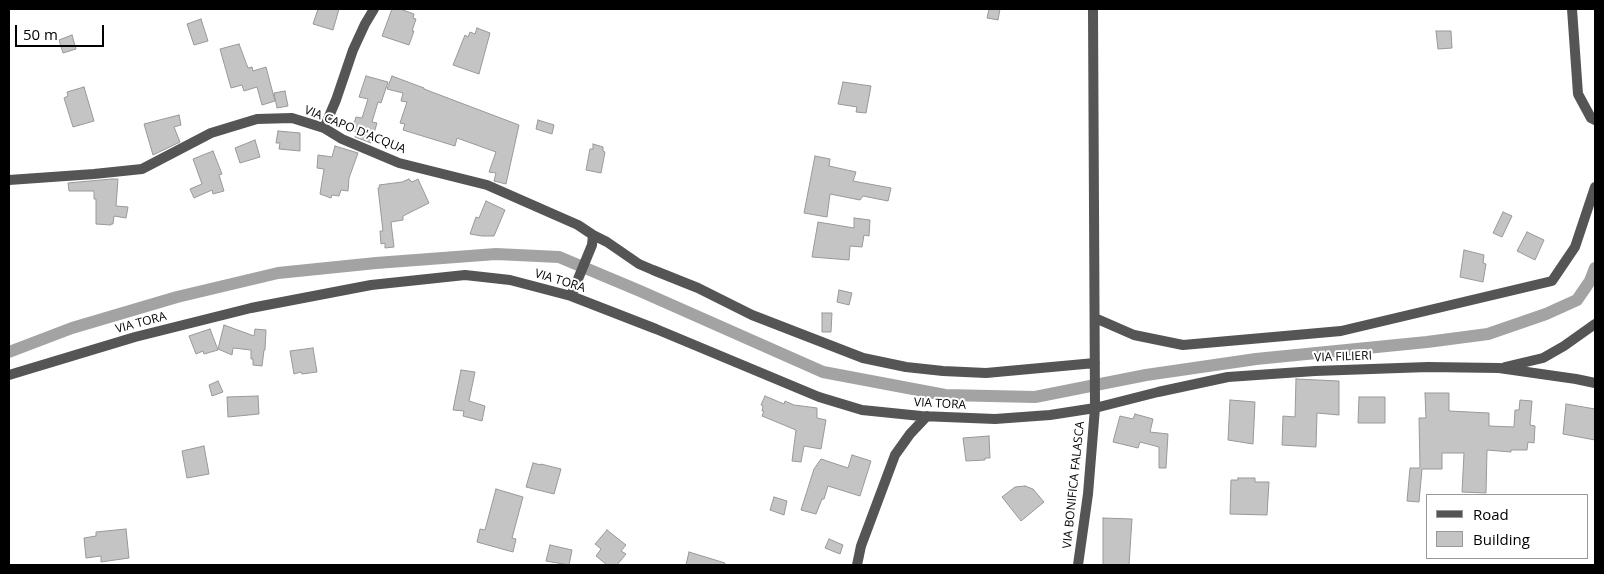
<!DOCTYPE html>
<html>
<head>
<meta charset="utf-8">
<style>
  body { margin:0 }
  #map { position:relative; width:1604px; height:574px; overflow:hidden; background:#fff; font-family:"Open Sans",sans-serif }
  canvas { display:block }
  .frame { position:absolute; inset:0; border:10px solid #000; pointer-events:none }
  .legend { position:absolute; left:1426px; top:494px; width:162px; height:65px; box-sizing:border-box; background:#fff; border:1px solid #999; margin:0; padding:6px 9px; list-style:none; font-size:15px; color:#000 }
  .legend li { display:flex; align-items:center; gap:10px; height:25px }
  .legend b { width:25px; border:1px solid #999 }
  .scale { position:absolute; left:15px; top:25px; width:89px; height:22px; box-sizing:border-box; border:2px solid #000; border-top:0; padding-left:6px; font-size:15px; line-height:18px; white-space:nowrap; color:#000; -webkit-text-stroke:4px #fff; paint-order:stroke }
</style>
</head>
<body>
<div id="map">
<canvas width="1604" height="574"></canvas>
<div class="frame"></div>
<ul class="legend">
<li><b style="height:6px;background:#555"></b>Road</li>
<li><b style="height:14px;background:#c4c4c4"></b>Building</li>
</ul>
<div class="scale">50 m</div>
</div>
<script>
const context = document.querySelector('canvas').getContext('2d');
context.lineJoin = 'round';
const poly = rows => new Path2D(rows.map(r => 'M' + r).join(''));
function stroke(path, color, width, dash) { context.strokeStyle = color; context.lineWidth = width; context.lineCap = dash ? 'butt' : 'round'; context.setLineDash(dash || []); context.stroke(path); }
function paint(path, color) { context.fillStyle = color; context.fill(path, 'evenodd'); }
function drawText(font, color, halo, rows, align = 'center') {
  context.font = font + ' "Open Sans",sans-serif'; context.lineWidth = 4; context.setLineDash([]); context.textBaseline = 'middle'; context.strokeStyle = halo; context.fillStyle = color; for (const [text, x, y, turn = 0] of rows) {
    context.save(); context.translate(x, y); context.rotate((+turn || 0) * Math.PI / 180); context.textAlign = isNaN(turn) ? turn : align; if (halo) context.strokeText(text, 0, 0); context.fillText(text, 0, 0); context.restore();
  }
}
stroke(poly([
  [9,352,72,328,177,297,278,273,376,263,496,254,559,257,640,291,823,372,945,395,1035,397,1146,375,1256,359,1427,342,1488,334,1546,314,1577,300,1590,281,1595,268]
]), '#a3a3a3', 12);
const building = poly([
  [318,9,339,9,333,30,313,24,318,9],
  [392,9,400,9,414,14,413,18,416,19,412,31,414,31,409,45,382,36,392,9],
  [989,9,1000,9,998,20,987,18,989,9],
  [201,19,208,41,194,45,187,24,201,19],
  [477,28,490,33,479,74,453,65,465,35,468,37,470,32,475,34,477,28],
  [1436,31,1451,31,1452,48,1438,49,1436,31],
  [72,35,76,49,63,53,59,40,72,35],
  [239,44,248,68,252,67,253,71,266,67,275,101,262,105,257,87,244,91,242,85,231,88,220,49,239,44],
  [366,76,388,82,381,103,378,102,372,122,377,123,371,143,355,137,356,132,352,130,356,117,362,118,368,99,359,97,366,76],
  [392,76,424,88,424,89,519,125,506,184,494,181,496,173,489,172,496,152,457,138,455,146,403,130,405,124,400,123,407,102,401,101,403,93,387,89,392,76],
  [843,82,871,86,866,113,856,112,857,107,838,104,843,82],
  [84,87,94,121,73,127,64,98,68,96,67,92,84,87],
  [285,91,288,106,277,108,274,93,285,91],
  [179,115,181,125,174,127,180,142,153,155,144,124,179,115],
  [538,120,554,125,552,134,536,129,538,120],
  [278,131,300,133,300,151,279,149,280,143,276,143,278,131],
  [255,140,260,157,240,163,235,148,255,140],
  [593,144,603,147,603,151,605,152,601,173,586,170,590,149,593,149,593,144],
  [335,146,358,153,349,178,348,191,341,190,339,196,332,195,331,198,320,194,324,169,317,168,318,155,332,157,335,146],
  [213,151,222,174,219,175,224,191,213,194,212,190,194,198,190,189,202,184,193,159,213,151],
  [815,156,830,159,829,166,856,172,853,181,891,188,888,201,863,196,860,200,830,194,827,217,804,213,815,156],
  [112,179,118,179,116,206,128,207,126,218,114,216,113,224,111,224,111,225,96,224,96,199,94,199,94,191,69,191,68,183,112,179],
  [409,179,412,182,418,179,429,203,403,216,403,220,391,222,394,247,385,248,385,243,381,244,380,231,383,231,378,188,380,187,379,185,402,182,409,179],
  [486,201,505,210,494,236,482,236,470,234,476,217,479,218,486,201],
  [1503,212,1512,216,1502,237,1493,233,1503,212],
  [854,218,870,220,869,236,864,235,862,247,850,246,849,260,812,257,818,222,854,228,854,218],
  [1527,232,1544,240,1535,260,1517,251,1527,232],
  [1464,250,1484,255,1483,263,1486,264,1483,282,1460,277,1464,250],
  [839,290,852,293,849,305,837,302,839,290],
  [822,313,832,313,831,332,822,332,822,313],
  [224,325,254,336,255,329,266,330,265,350,264,350,262,366,253,365,253,359,251,359,251,350,233,348,232,355,218,349,224,325],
  [210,329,218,350,204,354,203,351,196,354,189,336,210,329],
  [313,348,317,372,302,374,301,372,294,374,290,351,313,348],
  [461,370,475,372,469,401,485,406,482,421,463,416,464,411,453,410,461,370],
  [1296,379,1339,381,1339,415,1317,413,1316,447,1282,445,1283,416,1295,417,1296,379],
  [218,381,223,392,212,396,209,385,218,381],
  [1425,393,1449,393,1449,411,1489,413,1489,426,1514,427,1515,410,1519,410,1520,400,1532,401,1530,425,1535,426,1534,443,1528,442,1527,450,1511,450,1511,452,1487,450,1486,493,1462,492,1464,453,1442,453,1442,469,1422,469,1419,502,1407,501,1410,468,1420,468,1419,418,1426,418,1425,393],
  [258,396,259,414,228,417,227,397,258,396],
  [765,396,784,404,785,401,794,405,817,408,817,418,826,420,821,449,804,446,801,462,792,461,796,430,762,416,764,411,762,411,763,406,761,405,765,396],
  [1359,397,1385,397,1385,423,1358,423,1359,397],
  [1230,400,1255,402,1253,444,1228,440,1230,400],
  [1566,404,1595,409,1595,440,1563,434,1566,404],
  [1135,414,1153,419,1150,432,1168,434,1166,468,1159,468,1159,447,1140,442,1138,448,1113,442,1120,416,1133,419,1135,414],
  [989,436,990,458,985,458,985,460,966,461,963,438,989,436],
  [204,446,209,474,187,478,182,451,204,446],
  [852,455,871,461,860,496,828,486,824,499,822,499,816,514,801,510,814,469,821,459,848,468,852,455],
  [533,463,541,465,541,464,561,469,554,494,526,487,533,463],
  [1238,478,1255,478,1255,482,1269,482,1267,515,1230,514,1231,480,1238,480,1238,478],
  [1025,486,1033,489,1044,502,1021,521,1002,497,1015,487,1025,486],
  [496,489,523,497,512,538,516,539,513,552,477,542,480,529,485,530,496,489],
  [774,497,787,501,784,515,770,510,774,497],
  [1103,518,1132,519,1129,565,1103,565,1103,518],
  [126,529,129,558,101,562,101,556,86,558,84,538,96,536,96,532,126,529],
  [607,530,626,545,621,551,626,554,617,565,607,565,596,556,601,549,595,544,607,530],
  [829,539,843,545,840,554,825,548,829,539],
  [550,545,572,550,569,565,546,561,550,545],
  [689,552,725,563,724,565,686,565,689,552]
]);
paint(building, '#c4c4c4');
stroke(building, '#999', 1);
stroke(poly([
  [1572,9,1578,94,1591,118,1595,120],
  [324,128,336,100,353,50,365,24,374,9],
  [9,180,94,174,142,169,211,133,257,119,292,118,324,128,342,139,399,163,487,185,578,225,593,235,592,245,571,296],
  [593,235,607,242,639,264,653,270,698,288,752,315,863,358,906,367,943,371,986,373,1095,363],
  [1095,318,1134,335,1183,345,1341,331,1552,281,1575,247,1595,187],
  [1505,367,1543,358,1564,346,1595,324],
  [9,375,135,337,251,308,371,285,465,275,510,280,571,296,656,329,819,397,862,410,921,416,995,419,1050,415,1095,408,1158,392,1228,377,1315,371,1428,367,1499,368,1576,379,1595,383],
  [857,565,861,546,895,455,910,434,927,416],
  [1078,565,1088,494,1095,408,1093,9]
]), '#555', 10);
drawText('12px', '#000', '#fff', [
  ["VIA CAPO D'ACQUA",355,130,22],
  ["VIA TORA",560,281,17],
  ["VIA TORA",141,323,-15],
  ["VIA FILIERI",1343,357,-2],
  ["VIA TORA",940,404,3],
  ["VIA BONIFICA FALASCA",1074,485,-84]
]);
</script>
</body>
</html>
